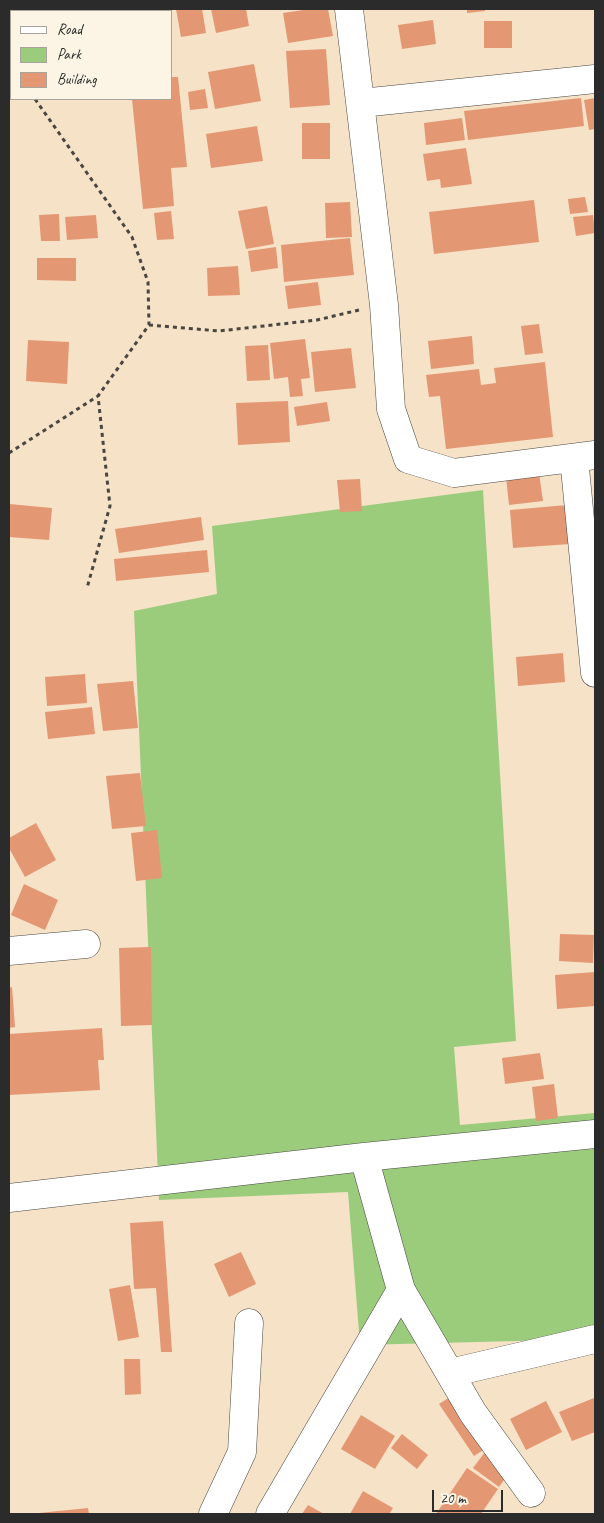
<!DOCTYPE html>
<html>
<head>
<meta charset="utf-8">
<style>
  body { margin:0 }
  #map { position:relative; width:604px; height:1523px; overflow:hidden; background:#f5e2c7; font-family:Caveat,sans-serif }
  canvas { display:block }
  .frame { position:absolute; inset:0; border:10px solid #2b2b2b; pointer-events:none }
  .legend { position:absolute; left:10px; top:10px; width:162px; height:90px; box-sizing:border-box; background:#fcf5e5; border:1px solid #a8a49b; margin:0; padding:6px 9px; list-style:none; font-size:15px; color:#2b2b2b }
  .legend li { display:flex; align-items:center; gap:10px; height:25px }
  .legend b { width:25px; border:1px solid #a8a49b }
  .scale { position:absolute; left:432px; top:1490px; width:71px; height:22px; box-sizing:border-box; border:2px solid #2b2b2b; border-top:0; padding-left:6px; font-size:15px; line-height:18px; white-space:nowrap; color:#2b2b2b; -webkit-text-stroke:4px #fcf5e5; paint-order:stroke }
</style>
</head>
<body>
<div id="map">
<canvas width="604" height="1523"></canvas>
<div class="frame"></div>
<ul class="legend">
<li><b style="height:6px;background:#fff"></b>Road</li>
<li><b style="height:14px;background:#9bcc7c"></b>Park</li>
<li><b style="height:14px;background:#e49773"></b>Building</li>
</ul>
<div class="scale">20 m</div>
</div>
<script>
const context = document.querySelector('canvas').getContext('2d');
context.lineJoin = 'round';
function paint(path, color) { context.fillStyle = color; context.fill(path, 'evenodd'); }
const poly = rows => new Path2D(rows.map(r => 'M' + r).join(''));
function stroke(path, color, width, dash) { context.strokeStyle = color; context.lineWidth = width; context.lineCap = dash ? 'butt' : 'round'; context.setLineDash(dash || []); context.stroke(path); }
paint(poly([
  [483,490,516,1041,454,1047,460,1125,595,1113,595,1339,360,1345,348,1192,159,1200,134,611,217,594,212,526]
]), '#9bcc7c');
paint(poly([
  [114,9,163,9,163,11,114,11],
  [176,9,202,9,206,33,181,37],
  [211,9,246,9,249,26,216,33],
  [310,9,328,9,333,36,288,43,283,13],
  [467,9,485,9,485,11,467,13],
  [433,20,436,44,402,49,398,25],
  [484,21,512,21,512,48,484,48],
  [326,49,330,105,290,108,286,51],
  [254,64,261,101,215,109,208,72],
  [171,77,178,77,187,167,171,168,174,206,143,209,132,99,171,99],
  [205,89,208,108,190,110,188,92],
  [581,98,584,126,468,140,464,111],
  [595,98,595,129,589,130,584,100],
  [462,118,465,140,426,145,424,123],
  [302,123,330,123,330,159,302,159],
  [257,126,263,161,211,168,206,134],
  [466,148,472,184,441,188,440,179,427,181,423,154],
  [585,197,588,212,570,214,568,199],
  [534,200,539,242,434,254,429,212],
  [350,202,352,237,326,238,325,203],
  [267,206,274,244,246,249,238,211],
  [171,211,174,239,157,240,154,213],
  [59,214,60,241,41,241,39,215],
  [96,215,98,238,67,240,65,217],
  [593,215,595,233,576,236,573,217],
  [350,238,354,275,284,282,281,245],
  [276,247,278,268,251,272,248,251],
  [37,258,76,258,76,281,37,280],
  [238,266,240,295,208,296,207,268],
  [318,282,321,305,288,309,285,286],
  [539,324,543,353,525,355,521,326],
  [472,336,474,364,431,369,428,341],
  [305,339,310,378,301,379,303,396,290,397,288,377,274,379,270,343],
  [28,340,69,342,67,384,26,381],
  [268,345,270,380,247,381,245,346],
  [351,348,356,388,315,392,311,352],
  [545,362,553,437,446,449,440,396,429,397,426,375,479,369,481,385,496,383,494,368],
  [288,401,290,442,238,445,236,403],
  [327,402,330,421,297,426,294,407],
  [539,473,543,501,509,505,506,477],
  [360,479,362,511,340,512,337,480],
  [9,504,52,508,49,540,9,537],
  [567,505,570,544,513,548,510,510],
  [201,517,204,540,119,553,115,529],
  [207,550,209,572,116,581,114,559],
  [563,653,565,682,518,686,516,657],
  [85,674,87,703,47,706,45,677],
  [133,681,138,728,103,731,97,684],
  [92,707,95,734,48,739,45,712],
  [140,773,146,826,112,829,106,776],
  [36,823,56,860,25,877,9,848,9,838],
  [157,830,162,878,136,881,131,833],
  [24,884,58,900,45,930,11,915],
  [560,934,594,935,593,963,559,961],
  [151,947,152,1025,121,1026,119,948],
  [595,972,595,1006,557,1009,555,975],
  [12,987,15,1027,9,1028,9,988],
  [102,1028,104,1060,98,1060,100,1090,9,1095,9,1034],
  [540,1053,544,1079,505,1084,502,1058],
  [554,1084,558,1118,536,1121,532,1087],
  [163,1221,172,1352,161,1352,156,1288,134,1289,130,1223],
  [241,1252,256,1284,229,1297,214,1264],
  [130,1285,139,1337,118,1341,109,1289],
  [124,1359,140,1359,141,1394,125,1395],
  [450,1397,485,1449,474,1456,439,1404],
  [594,1398,595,1402,595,1432,572,1441,559,1412],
  [546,1401,562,1432,526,1450,510,1419],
  [361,1415,395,1436,375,1469,341,1449],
  [402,1434,428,1455,417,1469,391,1448],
  [485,1452,511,1470,499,1487,473,1468],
  [467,1468,498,1489,481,1514,436,1514],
  [363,1491,393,1508,389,1514,350,1514],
  [308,1505,324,1514,302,1514],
  [88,1508,89,1514,39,1514,39,1513]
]), '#e49773');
const minor = poly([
  [349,9,384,305,391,409,408,459,454,473,595,455],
  [361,103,595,79],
  [574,458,595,673],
  [9,951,86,944],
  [364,1157,401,1290,473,1413,531,1493],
  [9,1198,364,1157,595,1134],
  [450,1373,595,1339],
  [213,1514,242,1452,249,1323],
  [270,1514,401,1290]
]);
stroke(minor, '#494642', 29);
stroke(poly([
  [9,64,11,68],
  [35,99,132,237,148,282,149,325,98,396,110,506,87,588],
  [149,325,219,331,317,320,359,310],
  [9,453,98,396]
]), '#494642', 3, [4, 4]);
stroke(minor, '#fff', 28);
</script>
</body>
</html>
